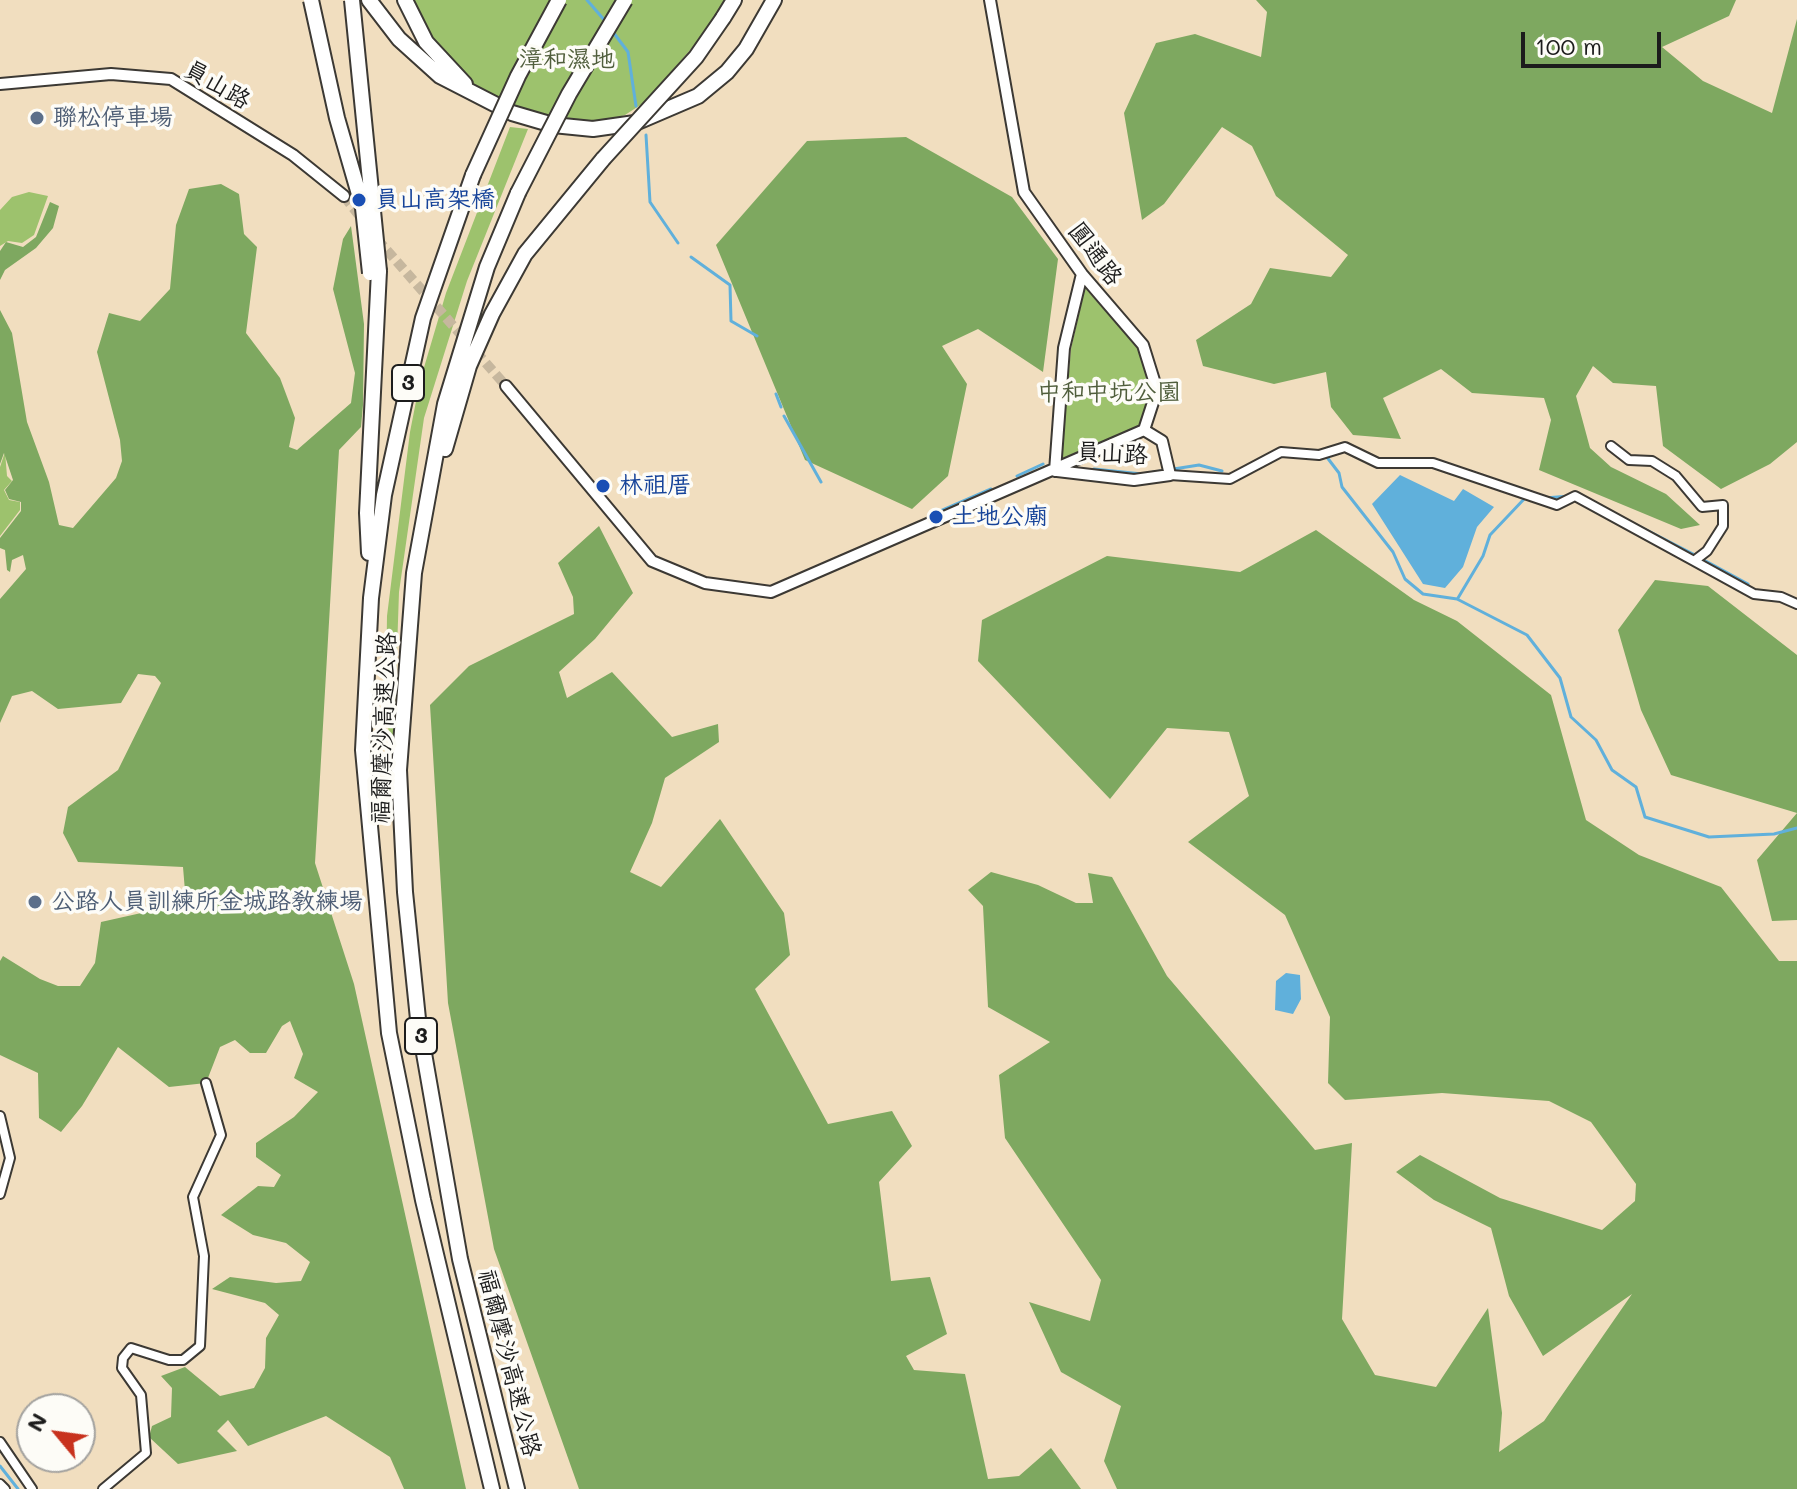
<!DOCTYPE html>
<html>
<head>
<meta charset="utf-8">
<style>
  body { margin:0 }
  #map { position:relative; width:1797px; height:1489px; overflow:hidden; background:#f1debf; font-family:Mali,sans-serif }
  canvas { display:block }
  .north { position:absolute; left:16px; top:1393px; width:80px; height:80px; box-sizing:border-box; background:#fdfcf7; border:2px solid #a3a29f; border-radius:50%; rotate:299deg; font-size:22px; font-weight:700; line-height:32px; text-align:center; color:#1c1c1c }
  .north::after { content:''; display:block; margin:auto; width:28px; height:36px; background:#c8321e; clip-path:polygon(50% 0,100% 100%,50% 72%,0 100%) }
  .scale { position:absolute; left:1521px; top:32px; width:140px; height:36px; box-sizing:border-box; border:4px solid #1c1c1c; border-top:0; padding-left:10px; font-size:24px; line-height:28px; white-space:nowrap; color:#1c1c1c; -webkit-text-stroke:6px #fdfcf7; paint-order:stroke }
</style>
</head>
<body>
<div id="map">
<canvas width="1797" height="1489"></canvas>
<div class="north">N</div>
<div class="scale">100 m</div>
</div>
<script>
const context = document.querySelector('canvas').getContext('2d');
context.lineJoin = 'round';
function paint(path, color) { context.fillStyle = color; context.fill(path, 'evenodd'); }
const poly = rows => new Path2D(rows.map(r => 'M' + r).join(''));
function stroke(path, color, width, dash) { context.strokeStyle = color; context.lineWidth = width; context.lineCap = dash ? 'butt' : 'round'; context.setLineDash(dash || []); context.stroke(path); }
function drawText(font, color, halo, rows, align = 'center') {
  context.font = font + ' Mali,"LXGW WenKai TC",sans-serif'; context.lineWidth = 7; context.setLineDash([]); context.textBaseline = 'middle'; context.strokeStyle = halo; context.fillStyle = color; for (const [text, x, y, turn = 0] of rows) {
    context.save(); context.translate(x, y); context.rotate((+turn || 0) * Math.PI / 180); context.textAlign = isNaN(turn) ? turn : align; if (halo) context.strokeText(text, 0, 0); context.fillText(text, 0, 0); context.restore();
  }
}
paint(poly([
  [414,0,727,0,704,34,645,102,625,115,602,122,535,114,502,101,471,82,429,34],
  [510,127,528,129,467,281,424,418,399,592,392,796,386,685,387,616,410,432,420,381,446,293],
  [29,192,48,196,34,235,22,243,8,241,0,246,0,210,12,197],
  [1085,288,1138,348,1150,383,1152,420,1061,461,1071,349],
  [5,452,7,476,12,481,4,490,9,500,20,502,20,510,0,536,0,467]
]), '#9dc26d');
paint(poly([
  [1256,0,1736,0,1729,16,1662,47,1703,81,1772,113,1797,19,1797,442,1770,464,1721,489,1663,446,1656,386,1613,383,1593,366,1576,396,1590,448,1611,467,1666,494,1700,525,1681,529,1539,470,1551,420,1544,398,1472,393,1441,369,1383,398,1401,439,1353,435,1331,407,1326,372,1274,384,1203,366,1196,340,1251,304,1270,268,1331,277,1348,255,1276,196,1252,146,1222,127,1164,204,1142,220,1124,113,1156,43,1195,34,1261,57,1267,12],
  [906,137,1012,197,1058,259,1043,372,978,329,942,346,967,384,948,476,912,509,805,460,716,245,807,141],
  [221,184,239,194,244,234,257,247,246,333,280,378,295,418,289,447,297,450,351,403,355,373,333,289,343,239,351,226,364,324,363,405,361,427,339,450,315,863,354,984,466,1489,404,1489,390,1457,326,1416,248,1446,228,1420,217,1431,237,1451,178,1464,149,1437,152,1426,171,1417,172,1388,161,1376,185,1367,220,1396,254,1388,265,1368,266,1338,279,1315,265,1303,212,1289,230,1277,276,1283,301,1281,310,1262,286,1243,253,1235,221,1215,258,1186,274,1187,281,1175,256,1157,256,1143,294,1117,318,1092,294,1078,303,1054,290,1021,282,1026,266,1053,250,1053,235,1040,220,1047,206,1083,169,1087,118,1047,82,1106,61,1132,39,1118,38,1073,0,1055,0,961,3,956,40,979,58,986,80,986,95,963,101,922,186,903,183,867,78,862,63,833,68,807,118,770,161,683,155,676,138,674,121,703,58,709,32,691,12,696,0,723,0,599,26,569,23,555,12,560,10,572,7,570,5,550,0,548,0,538,21,511,21,502,9,499,5,490,13,480,4,453,0,464,0,310,12,333,27,422,49,482,59,525,73,528,116,478,122,461,120,440,97,352,109,313,140,321,170,289,176,225,189,189],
  [50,202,59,206,53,228,36,248,5,270,0,280,0,251,6,242,23,247,36,237],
  [599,526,633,593,595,639,559,672,567,698,612,672,672,737,718,724,719,742,665,778,652,823,630,872,661,887,720,819,784,913,790,955,755,989,828,1124,892,1111,912,1146,879,1182,891,1281,930,1277,947,1334,906,1356,914,1370,965,1374,988,1479,1019,1476,1051,1448,1081,1489,579,1489,494,1249,448,1003,430,705,469,666,574,614,573,597,558,563],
  [1316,530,1414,600,1457,621,1551,695,1586,820,1639,855,1721,887,1779,961,1797,961,1797,1489,1117,1489,1104,1461,1121,1406,1061,1372,1029,1302,1090,1321,1101,1280,1005,1138,999,1075,1050,1042,988,1007,983,906,968,890,991,872,1038,885,1076,903,1093,903,1088,873,1112,877,1167,976,1315,1150,1352,1143,1342,1319,1375,1375,1436,1387,1488,1308,1502,1413,1499,1452,1544,1421,1632,1294,1543,1356,1509,1296,1491,1228,1434,1200,1396,1172,1420,1155,1500,1198,1602,1230,1635,1201,1636,1184,1591,1122,1549,1101,1442,1093,1345,1100,1328,1083,1330,1017,1285,915,1188,842,1249,796,1229,732,1167,728,1110,799,978,661,982,620,1107,556,1240,572],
  [1655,580,1708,586,1797,655,1797,920,1772,921,1757,860,1797,813,1671,775,1641,710,1618,630]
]), '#7ea860');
paint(poly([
  [1400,475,1454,501,1463,489,1494,507,1477,527,1463,567,1445,588,1423,584,1372,504],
  [1286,973,1300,975,1301,999,1293,1014,1275,1010,1276,981]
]), '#60b0db');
stroke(poly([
  [587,0,606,22],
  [613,32,628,52,636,106],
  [646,135,650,202,678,243],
  [691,257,730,285,731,321,757,336],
  [776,394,781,407],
  [784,416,821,482],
  [1326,456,1339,473,1342,487,1393,552,1405,579,1423,594,1457,599,1527,635,1560,678,1571,717,1596,740,1612,770,1636,787,1645,817,1709,837,1774,834,1797,828],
  [1094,469,1142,474,1199,465,1222,471],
  [1017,476,1043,464],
  [1545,498,1570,496],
  [1592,502,1695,555],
  [929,516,991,489],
  [1702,559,1748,584],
  [1458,598,1483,556,1490,535,1526,497],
  [0,1466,18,1489]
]), '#60b0db', 3);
stroke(poly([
  [344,196,365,223],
  [377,239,506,386]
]), '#c6b79e', 10, [10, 5]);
const minor = poly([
  [1170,475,1230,479,1281,452,1319,455,1345,447,1378,463,1433,463,1557,505,1575,496,1694,561,1707,551,1723,526,1723,505,1702,507,1676,476,1652,461,1629,460,1611,446],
  [1694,561,1754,594,1781,597,1797,604],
  [0,1116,10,1158,0,1194],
  [0,1442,32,1489],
  [0,1484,5,1489],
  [103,1489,146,1453,141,1395,122,1368,123,1358,131,1348,169,1360,183,1360,200,1346,204,1256,193,1197,221,1135,206,1083]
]);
const tertiary = poly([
  [0,84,111,74,171,79,293,155,344,196],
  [506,386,652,561,705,583,771,592,1144,430,1157,390,1143,345,1082,274,1024,192,990,0],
  [1055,471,1064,348,1082,274],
  [1057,471,1134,480,1170,475,1162,441,1144,430]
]);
const motorway = poly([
  [369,0,399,39,440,76,512,113,553,125,593,129,635,123,698,96,727,72,746,49,774,0],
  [405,0,426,42,465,84],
  [723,18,734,0],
  [473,175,423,318,384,495,371,598,363,750,389,1033,423,1200,492,1489],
  [445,449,469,366,492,314,525,254,603,159],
  [369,553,367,513,379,271],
  [517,1489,460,1259,418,1019,405,892,399,770,414,573,445,404,487,267,518,193]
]);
stroke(minor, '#3c3934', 12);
stroke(tertiary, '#3c3934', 14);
stroke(motorway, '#3c3934', 18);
stroke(minor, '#fff', 8);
stroke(tertiary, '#fff', 10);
stroke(motorway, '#fff', 14);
const motorwayBridge = poly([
  [311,0,337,118,363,208,370,273],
  [352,0,379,271],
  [603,159,696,57,723,18],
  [473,175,518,76,559,0],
  [518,193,569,94,625,0]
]);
stroke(motorwayBridge, '#3c3934', 18, []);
stroke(motorwayBridge, '#fff', 14);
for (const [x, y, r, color] of [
  [37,118,8,"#5c6f8a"],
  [359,200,8,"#1a4fb4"],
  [603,486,8,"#1a4fb4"],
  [936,517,8,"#1a4fb4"],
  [35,902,8,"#5c6f8a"]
]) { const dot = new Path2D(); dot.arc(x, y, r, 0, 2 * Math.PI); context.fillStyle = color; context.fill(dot); stroke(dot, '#fdfcf7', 3); }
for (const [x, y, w] of [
  [408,383,32],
  [421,1036,32]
]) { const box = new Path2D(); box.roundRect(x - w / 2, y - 18, w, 36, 6); context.fillStyle = '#fdfcf7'; context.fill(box); stroke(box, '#1c1c1c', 2); }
drawText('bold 22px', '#1c1c1c', null, [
  ["3",408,383],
  ["3",421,1036]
]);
drawText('24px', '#505e3c', '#fdfcf7', [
  ["漳和濕地",567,60],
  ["中和中坑公園",1109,393]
]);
drawText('24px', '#1c1c1c', '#fdfcf7', [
  ["員山路",217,85,30],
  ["圓通路",1095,254,53],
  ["員山路",1112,454,3],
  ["福爾摩沙高速公路",384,728,-88],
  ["福爾摩沙高速公路",509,1363,76]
]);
drawText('24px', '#4e5e75', '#fdfcf7', [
  ["聯松停車場",53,118],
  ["公路人員訓練所金城路教練場",51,902]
], 'left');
drawText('24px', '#164399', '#fdfcf7', [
  ["員山高架橋",375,200],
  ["林祖厝",619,486],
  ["土地公廟",952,517]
], 'left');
</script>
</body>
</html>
